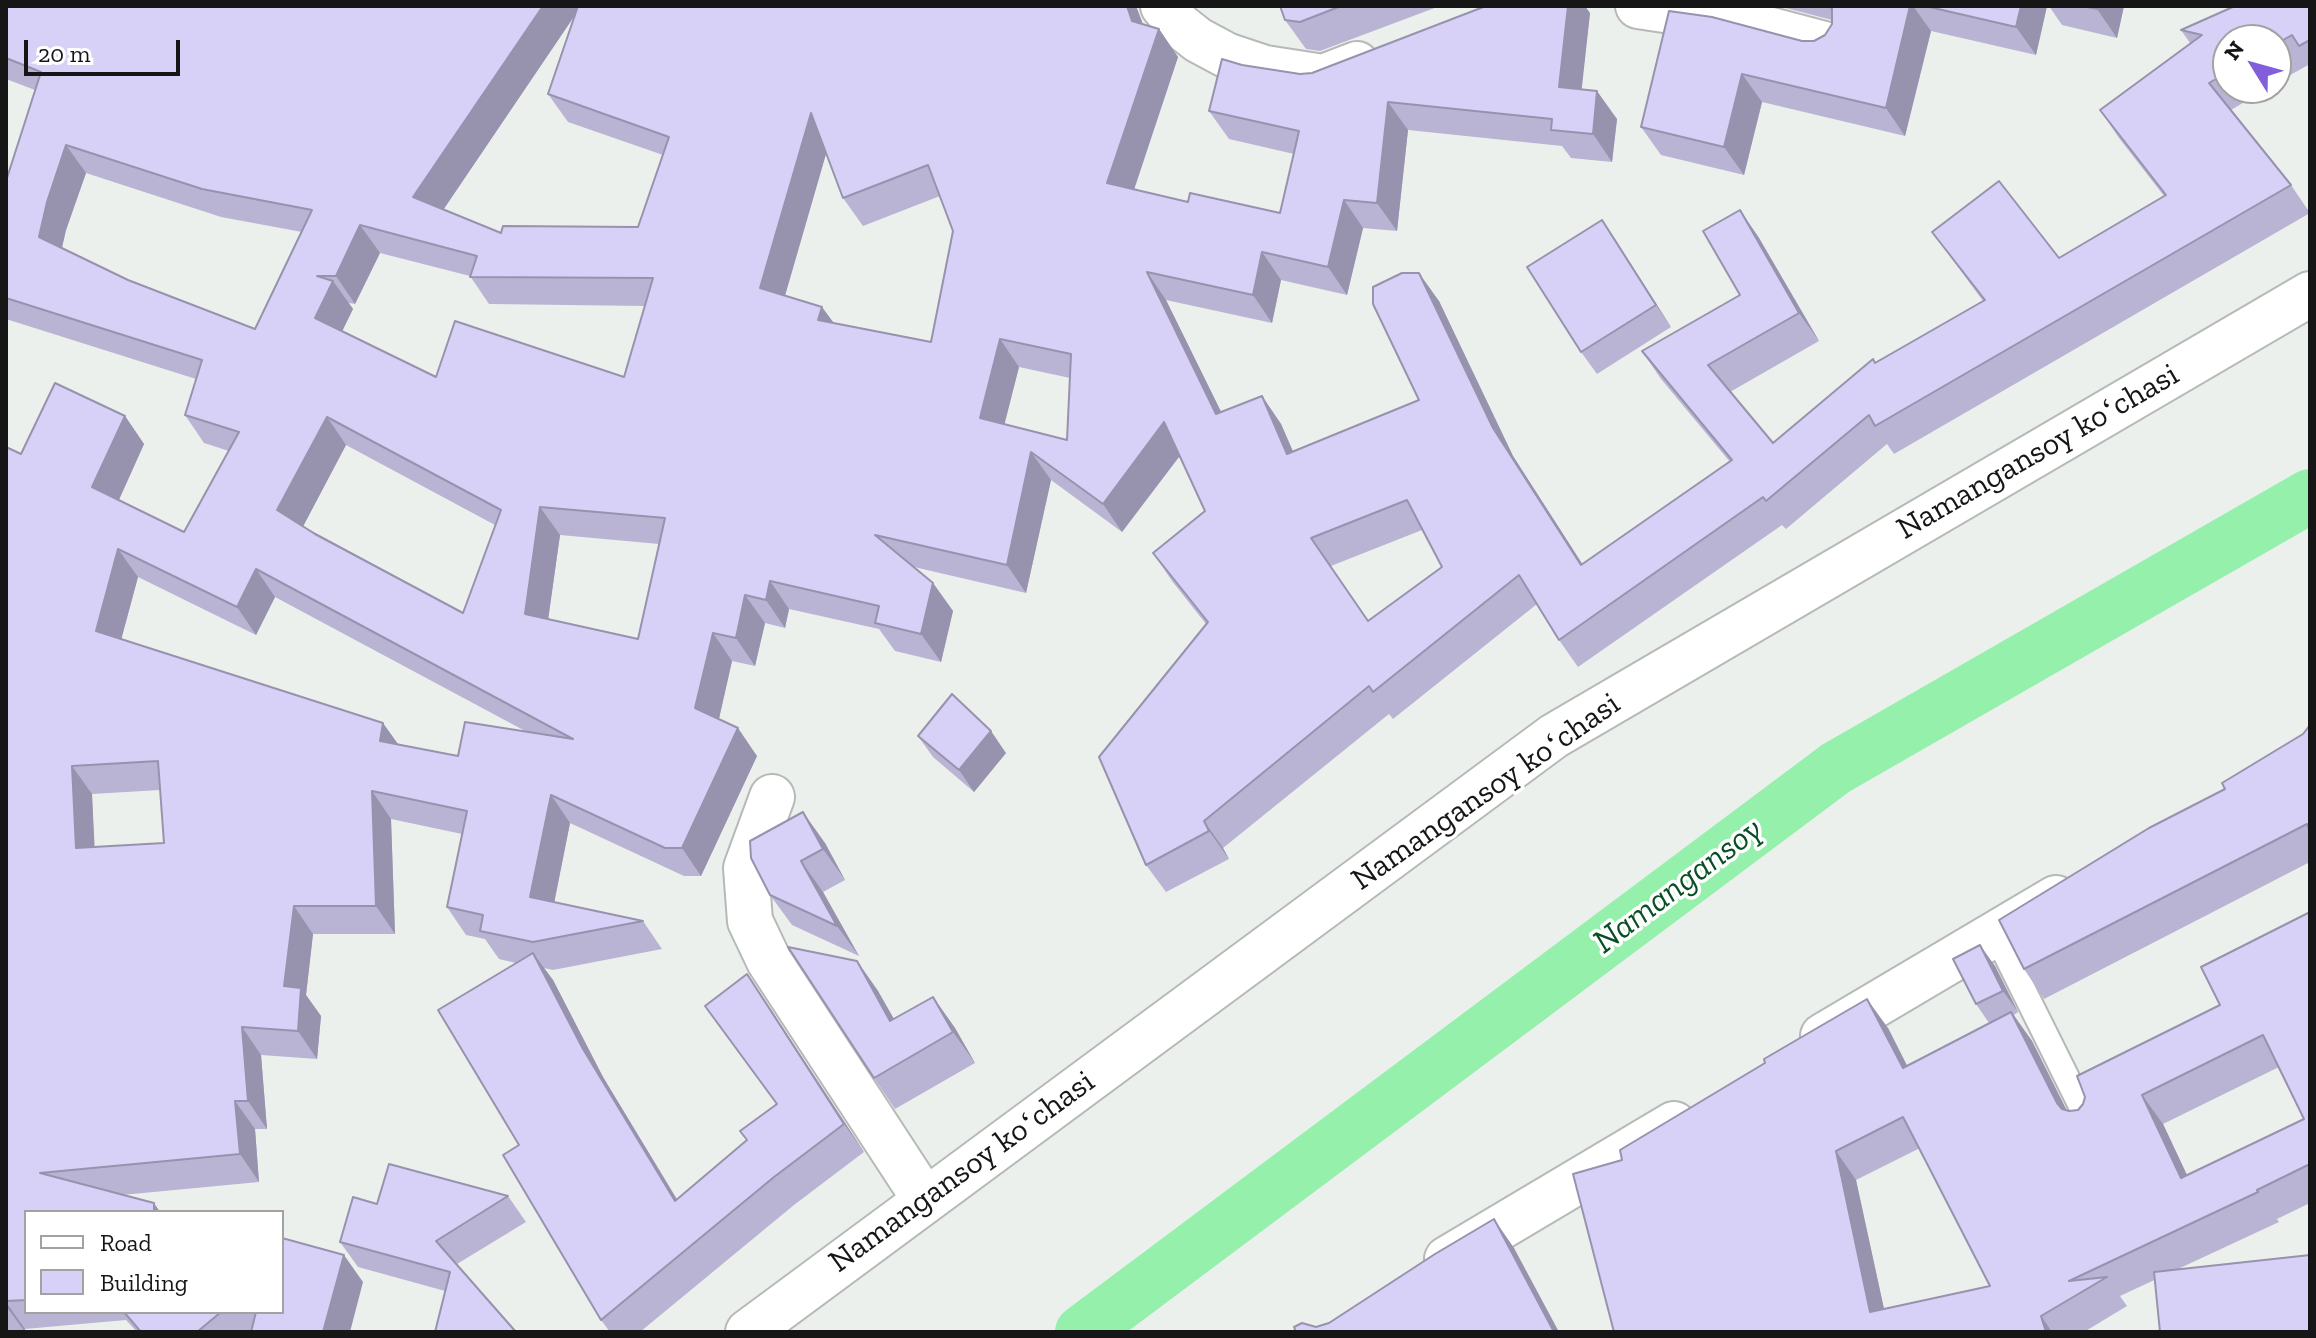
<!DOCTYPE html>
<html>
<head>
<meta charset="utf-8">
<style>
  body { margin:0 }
  #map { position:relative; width:2316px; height:1338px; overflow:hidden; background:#ecf0ed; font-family:"Zilla Slab",serif }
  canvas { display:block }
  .frame { position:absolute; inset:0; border:8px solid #151615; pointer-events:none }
  .legend { position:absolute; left:24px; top:1210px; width:260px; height:104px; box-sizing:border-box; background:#fff; border:2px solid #a1a2a1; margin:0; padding:10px 14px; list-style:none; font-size:24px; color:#151615 }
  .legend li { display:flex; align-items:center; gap:16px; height:40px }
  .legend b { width:40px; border:2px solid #a1a2a1 }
  .north { position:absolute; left:2212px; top:24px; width:80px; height:80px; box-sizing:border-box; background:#fff; border:2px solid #a1a2a1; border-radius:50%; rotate:307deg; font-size:22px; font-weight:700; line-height:32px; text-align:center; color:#151615 }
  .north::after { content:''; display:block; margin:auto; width:28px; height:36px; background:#825fda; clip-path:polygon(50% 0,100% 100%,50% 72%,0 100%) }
  .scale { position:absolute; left:24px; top:40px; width:156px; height:36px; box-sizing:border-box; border:4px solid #151615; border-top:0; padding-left:10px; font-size:24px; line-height:28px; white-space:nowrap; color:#151615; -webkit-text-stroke:6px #fff; paint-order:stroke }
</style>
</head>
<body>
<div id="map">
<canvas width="2316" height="1338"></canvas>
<div class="frame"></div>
<ul class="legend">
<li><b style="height:10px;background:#fff"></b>Road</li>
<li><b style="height:22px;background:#d8d1f7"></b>Building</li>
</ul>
<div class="north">N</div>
<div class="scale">20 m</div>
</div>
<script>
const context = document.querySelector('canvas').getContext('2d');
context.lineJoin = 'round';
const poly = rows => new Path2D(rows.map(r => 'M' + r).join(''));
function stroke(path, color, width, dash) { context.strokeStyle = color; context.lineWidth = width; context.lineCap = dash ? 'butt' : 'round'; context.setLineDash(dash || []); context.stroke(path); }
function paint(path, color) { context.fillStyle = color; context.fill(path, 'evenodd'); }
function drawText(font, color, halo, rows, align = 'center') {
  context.font = font + ' "Zilla Slab",serif'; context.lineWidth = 7; context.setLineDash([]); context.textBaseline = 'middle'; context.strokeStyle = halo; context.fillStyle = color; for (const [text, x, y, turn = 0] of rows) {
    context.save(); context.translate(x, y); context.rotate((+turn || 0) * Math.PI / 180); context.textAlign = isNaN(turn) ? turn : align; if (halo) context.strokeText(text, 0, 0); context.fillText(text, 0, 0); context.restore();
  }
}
stroke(poly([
  [1082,1332,1836,768,2310,496]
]), '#95f0ac', 54);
const lane = poly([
  [1996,935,2091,1126]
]);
const street = poly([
  [1163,6,1179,25,1198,40,1226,55,1265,68,1323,77,1357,64],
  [1638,6,1737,21,1828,45],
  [772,797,746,868,750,921,769,961,925,1200],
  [1823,1036,2056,898],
  [1447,1259,1674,1124]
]);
const secondary = poly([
  [748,1332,1554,736,2310,294]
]);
stroke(lane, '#b6bab7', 28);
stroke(street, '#b6bab7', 48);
stroke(secondary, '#b6bab7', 48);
stroke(lane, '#fff', 24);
stroke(street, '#fff', 44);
stroke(secondary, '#fff', 44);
paint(poly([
  [6,6,1136,6,1143,24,1159,29,1178,57,1134,189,1188,202,1280,213,1294,154,1229,139,1209,111,1242,65,1300,74,1312,73,1590,13,1581,89,1617,119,1612,162,1571,158,1562,146,1408,130,1397,231,1363,228,1347,295,1281,280,1272,323,1166,300,1221,412,1262,396,1281,424,1293,451,1419,400,1439,301,1513,456,1582,564,1730,462,1661,379,1642,351,1740,295,1740,210,1759,238,1819,341,1730,392,1773,443,1876,363,1983,301,1932,232,2059,258,2164,196,2119,138,2100,110,2190,43,2181,30,2310,6,2310,64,2276,83,2276,40,2228,40,2228,88,2268,88,2231,110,2291,185,2310,213,1894,454,1887,444,1786,529,1782,525,1578,667,1559,640,1537,604,1393,719,1389,714,1223,848,1229,859,1166,892,1146,865,1206,624,1172,581,1153,553,1205,511,1180,456,1122,532,1051,480,1026,593,914,567,933,583,953,611,941,662,895,651,879,629,789,609,785,628,765,623,755,666,732,661,719,719,757,756,701,876,684,876,570,823,554,902,643,921,662,949,553,970,544,968,553,980,603,1077,677,1199,747,1140,777,1104,705,1006,766,1002,864,1152,794,1205,640,1332,610,1332,601,1320,519,1145,516,963,499,959,485,939,466,935,447,907,462,834,391,819,395,934,313,934,306,995,321,1016,317,1059,261,1055,267,1129,255,1129,259,1182,122,1195,26,1212,26,1312,255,1312,256,1313,363,1282,250,1332,137,1332,126,1320,25,1329,25,1332,6,1332,6,447,21,454,125,416,144,444,119,500,184,532,229,451,204,443,185,415,196,379,6,319,6,181,35,90,6,79],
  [576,14,548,94,568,122,663,155,638,227,501,233,443,210],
  [826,154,843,198,863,226,940,196,953,231,931,342,834,323,785,296],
  [86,173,221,217,302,232,255,329,128,280,62,248,66,230],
  [380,253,470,276,489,304,645,306,624,377,436,377,342,331,353,309,349,303,355,304],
  [1019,367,1070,378,1067,440,1004,424],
  [346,445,495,525,463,613,303,526],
  [1422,530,1442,567,1368,621,1331,566],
  [560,535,659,544,638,639,548,619],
  [138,577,256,635,275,597,527,732,458,756,399,745,121,639],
  [160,790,164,843,94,847,92,794],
  [1280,6,1440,6,1320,51,1306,49,1285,20],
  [1778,6,2047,6,2036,55,1931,31,1905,136,1762,102,1744,175,1661,155,1641,127,1802,41,1814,41,1825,35,1832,24,1832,20],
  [2049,6,2124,6,2117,38,2062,25],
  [1602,220,1671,327,1597,374,1581,352],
  [2310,725,2310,862,2044,999,2024,969,2225,789,2303,734],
  [918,736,1006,753,974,792,933,757],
  [825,843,845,880,823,892,859,956,792,925,770,895,751,858],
  [2310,912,2310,1203,2277,1219,2279,1222,2120,1296,2127,1306,2084,1332,1614,1332,1622,1160,1888,1028,1907,1066,1989,1023,1976,1004,1995,966,2018,1012,2014,1015,2032,1041,2067,1111,2069,1111,2078,1110,2220,1005],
  [2279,1067,2304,1119,2187,1175,2163,1124],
  [1920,1148,1990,1286,1884,1309,1856,1180],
  [857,961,878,991,894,1019,933,997,955,1028,975,1063,895,1109,874,1078],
  [508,1196,526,1222,457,1264,445,1291,358,1267,340,1242,377,1204]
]), '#bab4d4');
paint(poly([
  [543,6,581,6,433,225,413,197],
  [1127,6,1136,6,1152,49,1132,21],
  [1568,6,1585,6,1590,13,1579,114,1559,87],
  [1910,6,1913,6,1931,31,1905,136,1886,108],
  [2021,6,2047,6,2036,55,2016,27],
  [2098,6,2124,6,2117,38,2097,9],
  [1159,29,1178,57,1127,211,1107,183],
  [1742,74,1762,102,1744,175,1724,147],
  [1597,91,1617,119,1612,162,1593,134],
  [1388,102,1408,130,1397,231,1377,203],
  [811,113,830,140,779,316,760,288],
  [66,145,86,173,66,230,58,264,39,237,47,202],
  [1344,200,1363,228,1347,295,1328,267],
  [1740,210,1759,238,1819,341,1799,313],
  [1602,220,1617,242,1671,327,1656,305],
  [360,225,380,253,355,304,336,276],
  [1262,252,1281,280,1272,323,1253,295],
  [1147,272,1166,300,1236,442,1216,414],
  [1419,273,1439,301,1513,456,1601,593,1581,565,1493,428],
  [333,281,353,309,335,346,315,318],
  [822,307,842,334,818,320],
  [1000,339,1019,367,999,446,980,418],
  [1262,396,1281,424,1306,482,1287,454],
  [125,416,144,444,112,515,92,487],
  [327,417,346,445,297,538,277,510],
  [1164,422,1184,450,1122,532,1103,504],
  [1031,452,1051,480,1026,593,1007,565],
  [540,507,560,535,545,642,525,614],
  [118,549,138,577,116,659,96,631],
  [256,569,275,597,256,635,237,607],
  [770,581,789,609,785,628,766,600],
  [933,583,953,611,941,662,921,634],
  [745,595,765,623,755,666,736,638],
  [713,633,732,661,715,736,695,708],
  [383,723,403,751,380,741],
  [738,728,757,756,701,876,682,848],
  [991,731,1006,753,974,792,959,770],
  [72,766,92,794,96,876,76,848],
  [372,791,391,819,395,934,376,906],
  [551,795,570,823,550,924,530,897],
  [803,812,825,843,845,880,823,849],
  [1204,821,1223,848,1229,859,1209,831],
  [801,861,823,892,859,956,837,926],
  [294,906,313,934,306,995,321,1016,317,1059,298,1031,284,986],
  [1980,945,1995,966,2018,1012,2003,991],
  [533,953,553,980,603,1077,694,1228,675,1201,583,1049],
  [857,961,878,991,912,1051,890,1021],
  [747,974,766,1002,864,1152,844,1124],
  [933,997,955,1028,975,1063,953,1032],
  [1867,999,1888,1028,1923,1097,1903,1068],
  [2011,1012,2032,1041,2078,1133,2057,1103],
  [242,1027,261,1055,267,1129,248,1101],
  [2142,1095,2163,1124,2202,1207,2181,1178],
  [235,1101,255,1129,259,1182,240,1154],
  [1836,1151,1856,1180,1889,1332,1870,1312],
  [154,1203,160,1212,154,1212],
  [1494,1219,1514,1248,1559,1332,1554,1332],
  [344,1255,363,1282,350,1332,323,1332],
  [6,1302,25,1329,25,1332,6,1306],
  [2041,1316,2052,1332,2046,1332]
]), '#9792ad');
const building = poly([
  [6,6,543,6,413,197,501,233,503,226,638,227,669,137,548,94,578,6,1127,6,1132,21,1159,29,1107,183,1188,202,1190,193,1280,213,1299,131,1209,111,1222,59,1242,65,1300,74,1312,73,1486,6,1568,6,1559,87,1597,91,1593,134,1551,130,1552,119,1388,102,1377,203,1344,200,1328,267,1262,252,1253,295,1147,272,1216,414,1262,396,1287,454,1419,400,1373,304,1373,287,1402,273,1419,273,1493,428,1581,565,1732,460,1642,351,1740,295,1703,231,1740,210,1799,313,1708,365,1773,443,1873,359,1875,363,1985,300,1932,232,1999,181,2059,258,2166,195,2100,110,2202,35,2181,30,2235,6,2310,6,2310,40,2299,46,2292,35,2276,44,2276,40,2228,40,2228,72,2209,83,2291,185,1875,426,1869,415,1766,501,1763,497,1559,640,1519,575,1373,692,1369,686,1204,821,1209,831,1146,865,1099,757,1208,622,1153,553,1205,511,1164,422,1103,504,1031,452,1007,565,875,535,933,583,921,634,875,623,879,606,770,581,766,600,745,595,736,638,713,633,695,708,738,728,682,848,665,848,551,795,530,897,643,921,533,942,480,931,483,915,447,907,467,811,372,791,376,906,294,906,284,986,301,988,298,1031,242,1027,248,1101,235,1101,240,1154,40,1173,154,1203,154,1212,26,1212,26,1300,6,1301,6,447,21,454,55,383,125,416,92,487,184,532,239,432,185,415,202,360,6,298,6,181,41,72,6,58,6,6],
  [811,113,843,198,928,165,953,231,931,342,818,320,822,307,760,288,811,113],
  [66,145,202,189,312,210,255,329,128,280,39,237,47,202,66,145],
  [360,225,477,256,470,277,653,278,624,377,455,321,436,377,315,318,333,281,317,276,336,276,360,225],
  [1000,339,1071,354,1067,440,980,418,1000,339],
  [327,417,501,510,463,613,315,534,277,510,327,417],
  [1407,500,1442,567,1368,621,1311,538,1407,500],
  [540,507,665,518,638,639,525,614,540,507],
  [118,549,237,607,256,569,573,739,465,722,458,756,380,741,383,723,96,631,118,549],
  [158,761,164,843,76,848,72,766,158,761],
  [1280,6,1341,6,1300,22,1285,20,1280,6],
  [1830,6,1910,6,1886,108,1742,74,1724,147,1641,127,1669,11,1712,17,1802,41,1814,41,1825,35,1832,24,1832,9,1830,6],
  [1925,6,2021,6,2016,27,1925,6],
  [2082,6,2098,6,2097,9,2082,6],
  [1602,220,1656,305,1581,352,1527,267,1602,220],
  [952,694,991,731,959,770,918,736,952,694],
  [2310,725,2310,831,2307,824,2024,969,1999,920,2149,828,2225,789,2222,783,2303,734,2310,725],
  [803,812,823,849,801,861,837,926,770,895,751,858,750,841,803,812],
  [2310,912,2310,1164,2257,1190,2258,1192,2069,1281,2107,1277,2041,1316,2046,1332,1614,1332,1573,1174,1622,1160,1620,1150,1765,1063,1764,1059,1867,999,1903,1068,2011,1012,2057,1103,2062,1109,2069,1111,2078,1110,2083,1104,2085,1097,2077,1076,2220,1005,2201,967,2310,912],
  [2263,1035,2304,1119,2181,1178,2142,1095,2263,1035],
  [1903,1117,1990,1286,1870,1312,1836,1151,1903,1117],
  [1980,945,2003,991,1976,1004,1953,959,1980,945],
  [788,947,857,961,890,1021,933,997,953,1032,874,1078,788,947],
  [533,953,583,1049,675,1201,747,1140,740,1131,777,1104,705,1006,747,974,844,1124,774,1177,601,1320,503,1155,519,1145,438,1010,533,953],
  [389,1164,508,1196,436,1241,516,1332,435,1332,450,1272,340,1242,353,1197,377,1204,389,1164],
  [1494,1219,1554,1332,1296,1332,1294,1327,1302,1323,1316,1327,1329,1323,1435,1254,1494,1219],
  [282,1238,344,1255,323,1332,251,1332,256,1312,282,1312,282,1238],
  [2310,1255,2310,1332,2160,1332,2154,1272,2310,1255],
  [124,1312,221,1312,197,1332,141,1332,124,1312]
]);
paint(building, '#d8d1f7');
stroke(building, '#9792ad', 2);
drawText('32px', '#151615', '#fff', [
  ["Namangansoy koʻchasi",2038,452,-30],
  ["Namangansoy koʻchasi",1486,792,-35],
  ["Namangansoy koʻchasi",962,1172,-36]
]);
drawText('italic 34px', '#094f25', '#fff', [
  ["Namangansoy",1678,886,-37]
]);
</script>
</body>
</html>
